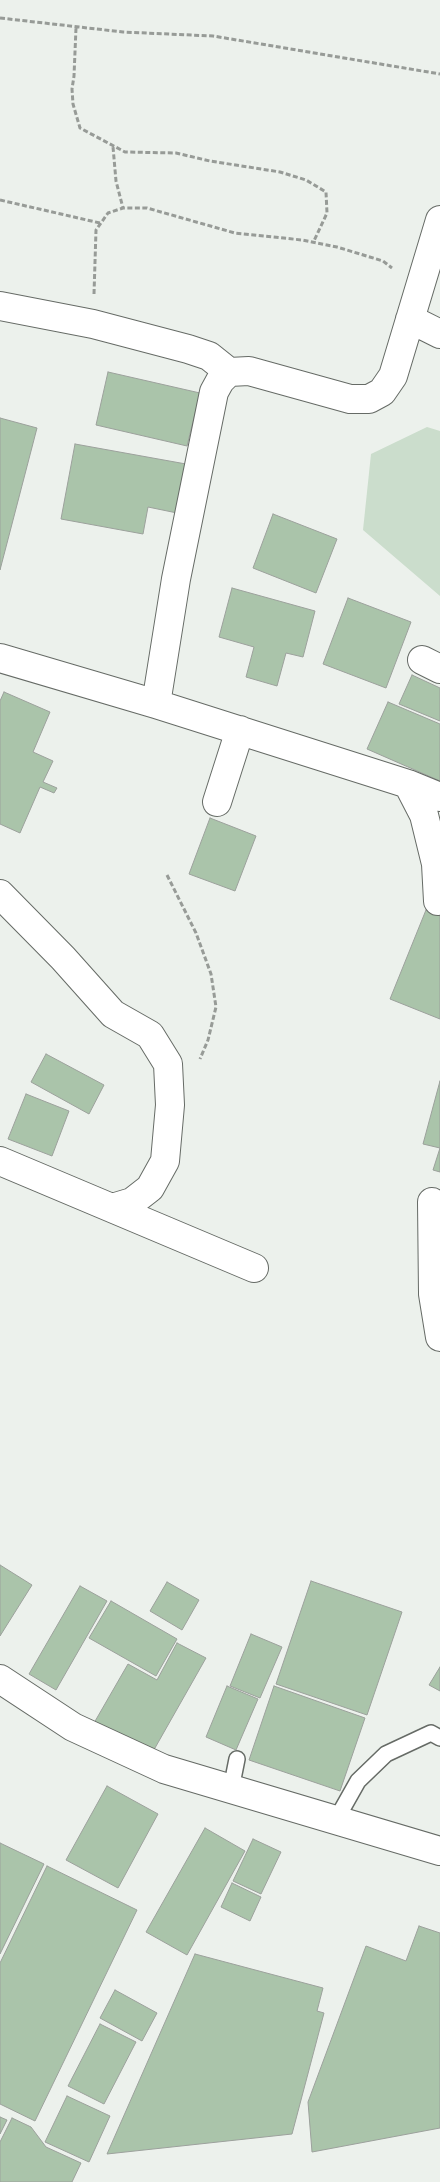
<!DOCTYPE html>
<html>
<head>
<meta charset="utf-8">
<style>
  body { margin:0 }
  canvas { display:block; background:#ecf1ec }
</style>
</head>
<body>
<canvas width="440" height="2182"></canvas>
<script>
const context = document.querySelector('canvas').getContext('2d');
context.lineJoin = 'round';
function paint(path, color) { context.fillStyle = color; context.fill(path, 'evenodd'); }
const poly = rows => new Path2D(rows.map(r => 'M' + r).join(''));
function stroke(path, color, width, dash) { context.strokeStyle = color; context.lineWidth = width; context.lineCap = dash ? 'butt' : 'round'; context.setLineDash(dash || []); context.stroke(path); }
paint(poly([
  [427,427,440,431,440,596,363,530,371,454]
]), '#cbddcc');
const building = poly([
  [108,372,200,393,187,446,96,425,108,372],
  [0,418,37,428,0,570,0,418],
  [75,444,186,464,177,513,148,507,143,534,61,519,75,444],
  [273,514,337,539,316,593,253,568,273,514],
  [232,588,315,611,303,657,286,653,277,686,246,677,254,647,219,637,232,588],
  [348,598,411,622,386,688,323,664,348,598],
  [412,675,440,688,440,721,399,704,412,675],
  [4,692,50,712,33,752,53,761,43,782,57,788,54,793,40,787,20,833,0,824,0,701,4,692],
  [388,702,440,724,440,781,367,749,388,702],
  [210,818,256,836,235,891,189,874,210,818],
  [426,910,440,916,440,1019,390,999,426,910],
  [46,1054,104,1085,89,1114,31,1082,46,1054],
  [440,1081,440,1172,433,1170,440,1148,423,1144,440,1081],
  [26,1094,69,1111,52,1156,8,1139,26,1094],
  [0,1565,32,1585,0,1636,0,1565],
  [311,1581,402,1612,367,1715,276,1684,311,1581],
  [167,1582,199,1600,182,1630,150,1611,167,1582],
  [80,1586,107,1601,56,1690,29,1674,80,1586],
  [111,1601,177,1639,156,1676,89,1638,111,1601],
  [251,1634,282,1647,260,1698,230,1686,251,1634],
  [177,1643,206,1658,151,1755,94,1723,128,1664,157,1680,177,1643],
  [440,1667,440,1691,429,1685,440,1667],
  [227,1686,258,1699,236,1750,206,1737,227,1686],
  [274,1686,365,1718,340,1791,249,1760,274,1686],
  [107,1786,158,1814,118,1888,66,1860,107,1786],
  [205,1828,245,1851,187,1955,146,1932,205,1828],
  [253,1839,281,1852,261,1894,233,1881,253,1839],
  [0,1843,44,1864,0,1954,0,1843],
  [47,1866,137,1910,35,2121,0,2104,0,1963,47,1866],
  [232,1883,261,1897,250,1921,221,1907,232,1883],
  [419,1926,440,1933,440,2128,312,2152,308,2102,366,1946,406,1961,419,1926],
  [195,1954,323,1988,317,2011,324,2013,292,2134,107,2154,195,1954],
  [115,1990,157,2013,142,2041,100,2018,115,1990],
  [100,2024,136,2042,104,2104,68,2086,100,2024],
  [67,2096,110,2116,89,2162,45,2142,67,2096],
  [0,2117,7,2120,0,2134,0,2117],
  [12,2118,31,2127,46,2147,81,2163,72,2182,0,2182,0,2142,12,2118]
]);
paint(building, '#aac4aa');
stroke(building, '#9ca19c', 1);
const service = poly([
  [231,1789,237,1759],
  [336,1820,358,1781,386,1754,431,1733,440,1738]
]);
const minor = poly([
  [0,306,93,324,188,349,209,356,229,372],
  [410,319,440,334],
  [0,658,156,704,408,784,440,797],
  [422,660,440,669],
  [156,704,176,579,214,392,220,381,229,372,249,371,350,399,369,399,382,392,393,376,440,220],
  [408,784,424,815,436,864,438,901],
  [217,802,240,730],
  [0,894,63,958,113,1014,150,1035,168,1064,170,1105,165,1161,150,1188,132,1202,112,1208],
  [0,1161,254,1268],
  [432,1202,433,1294,440,1337],
  [0,1679,73,1727,164,1769,440,1851]
]);
stroke(service, '#666b66', 18);
stroke(minor, '#666b66', 30);
stroke(poly([
  [0,18,123,32,213,36,440,74],
  [76,28,74,76,72,89,73,104,80,128,125,152,176,153,210,161,280,172,306,180,326,192,327,213,313,243],
  [113,147,116,181,123,208],
  [0,200,100,223],
  [94,294,96,230,108,213,123,208,147,208,235,233,302,240,337,247,383,261,392,268],
  [167,875,196,933,211,974,216,1007,208,1040,200,1059]
]), '#979b97', 3, [5, 2.5]);
stroke(service, '#fff', 15);
stroke(minor, '#fff', 28);
</script>
</body>
</html>
